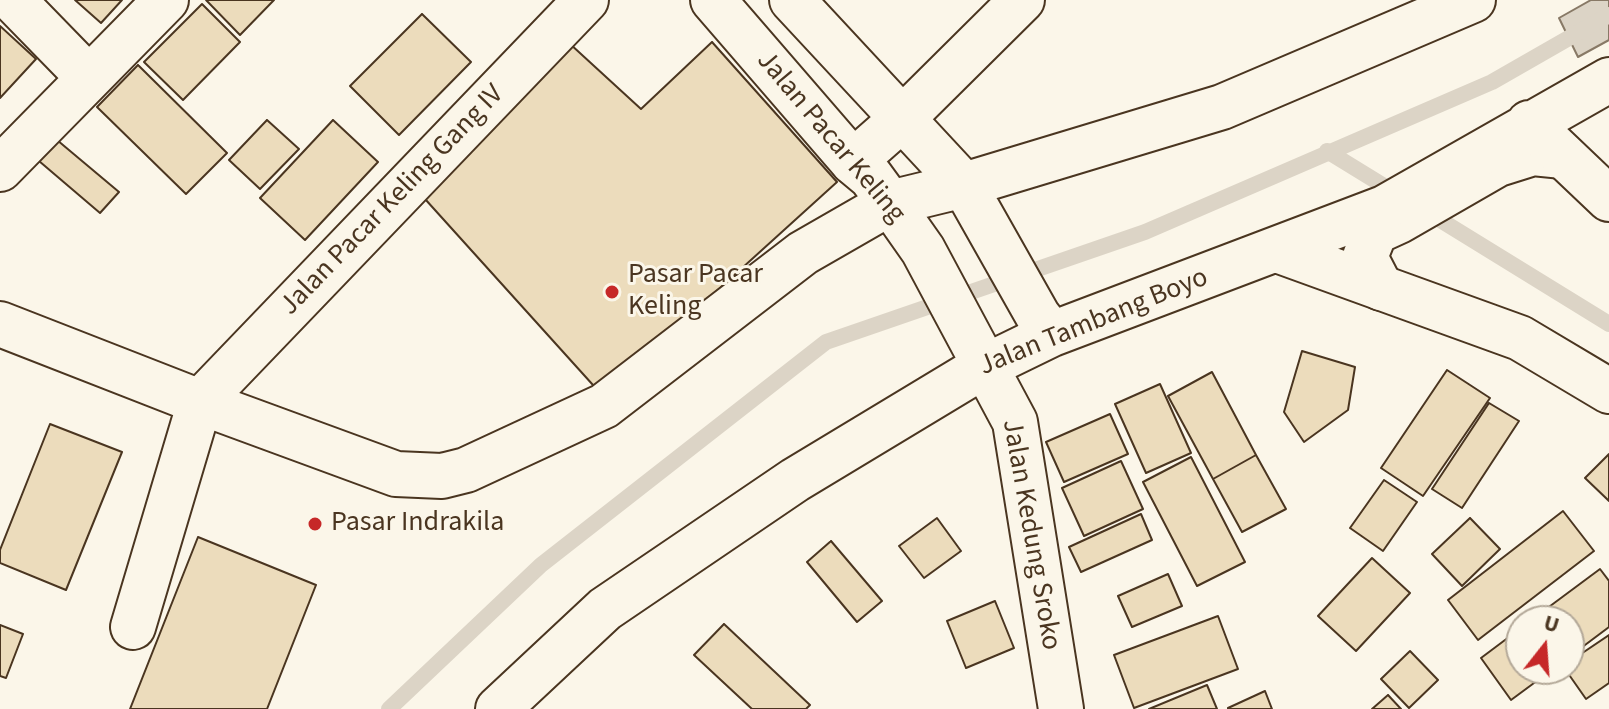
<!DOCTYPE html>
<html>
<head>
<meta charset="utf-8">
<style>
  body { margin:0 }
  #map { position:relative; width:1609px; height:709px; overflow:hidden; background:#fbf6e9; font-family:"Source Sans 3",sans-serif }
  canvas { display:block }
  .north { position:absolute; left:1505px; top:605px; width:80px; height:80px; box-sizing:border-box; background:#fbf6e9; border:2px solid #b4a999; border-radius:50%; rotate:17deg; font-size:22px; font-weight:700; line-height:32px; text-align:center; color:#4a3520 }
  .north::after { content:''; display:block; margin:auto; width:28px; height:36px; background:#c62828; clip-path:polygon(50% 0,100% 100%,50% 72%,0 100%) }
</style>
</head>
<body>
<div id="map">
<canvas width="1609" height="709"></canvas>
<div class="north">U</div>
</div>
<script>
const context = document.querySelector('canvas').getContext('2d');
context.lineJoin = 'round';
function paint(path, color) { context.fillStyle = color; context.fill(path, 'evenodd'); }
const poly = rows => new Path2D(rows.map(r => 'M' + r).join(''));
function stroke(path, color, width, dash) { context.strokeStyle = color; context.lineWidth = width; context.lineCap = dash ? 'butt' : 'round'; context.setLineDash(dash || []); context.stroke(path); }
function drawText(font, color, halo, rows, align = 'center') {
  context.font = font + ' "Source Sans 3",sans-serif'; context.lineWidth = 6; context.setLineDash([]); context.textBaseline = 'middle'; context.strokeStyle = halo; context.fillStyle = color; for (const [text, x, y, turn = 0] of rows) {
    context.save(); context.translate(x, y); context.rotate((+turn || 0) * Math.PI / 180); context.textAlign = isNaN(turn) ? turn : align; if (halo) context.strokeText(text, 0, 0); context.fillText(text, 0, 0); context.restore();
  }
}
const water = poly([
  [1591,0,1609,0,1609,40,1578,57,1559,18,1591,0]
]);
paint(water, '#dcd4c6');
stroke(water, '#887966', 2);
stroke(poly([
  [1327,151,1397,194],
  [1424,210,1609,324],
  [389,709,541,565,826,342,1145,232,1492,82,1609,15]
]), '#dcd4c6', 16);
const building = poly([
  [75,0,122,0,101,23,75,0],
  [206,0,274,0,240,35,206,0],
  [202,4,240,42,183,100,144,62,202,4],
  [422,14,471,62,399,135,350,86,422,14],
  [0,26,36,59,0,98,0,26],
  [712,42,837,182,602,395,416,189,569,43,641,109,712,42],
  [138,65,227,153,186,194,97,107,138,65],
  [267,120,299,149,260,189,229,160,267,120],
  [333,120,378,162,305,240,260,198,333,120],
  [57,140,119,192,100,213,39,161,57,140],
  [1302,351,1355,367,1348,410,1304,442,1284,412,1302,351],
  [1447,370,1490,398,1423,496,1381,468,1447,370],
  [1212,372,1256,455,1213,479,1168,396,1212,372],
  [1160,384,1191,453,1146,473,1115,404,1160,384],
  [1489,403,1519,421,1462,508,1432,489,1489,403],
  [1110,414,1128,454,1064,482,1046,442,1110,414],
  [50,424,122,452,66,590,0,563,0,550,50,424],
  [1609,454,1609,501,1585,478,1609,454],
  [1256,455,1286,509,1242,532,1213,479,1256,455],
  [1191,457,1245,562,1197,586,1143,482,1191,457],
  [1121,461,1143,509,1084,536,1062,488,1121,461],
  [1384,480,1417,502,1383,551,1350,528,1384,480],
  [1563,511,1594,551,1478,640,1448,600,1563,511],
  [1141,514,1152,540,1081,572,1069,547,1141,514],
  [937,518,961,551,924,578,899,546,937,518],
  [1470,518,1500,549,1462,586,1432,554,1470,518],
  [198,537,316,585,267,709,130,709,198,537],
  [831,541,882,601,857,622,807,562,831,541],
  [1372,558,1410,593,1356,651,1318,616,1372,558],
  [1600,569,1609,581,1609,627,1569,657,1569,621,1530,621,1600,569],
  [1168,574,1182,606,1132,627,1118,596,1168,574],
  [995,601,1014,648,966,668,947,621,995,601],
  [1218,616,1238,669,1134,708,1114,655,1218,616],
  [724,624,810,705,806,709,752,709,694,655,724,624],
  [0,625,23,634,6,678,0,676,0,625],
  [1521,628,1521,669,1553,669,1511,700,1481,658,1521,628],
  [1609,635,1609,683,1586,699,1565,669,1569,669,1569,662,1609,635],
  [1410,651,1438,680,1409,708,1381,679,1410,651],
  [1207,685,1217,709,1149,709,1207,685],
  [1265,691,1272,709,1228,709,1228,708,1265,691],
  [1388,695,1401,709,1372,709,1388,695]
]);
paint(building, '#ecdcbc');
stroke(building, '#4a3520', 2);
const minor = poly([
  [13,0,89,78],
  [853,162,903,118,1022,0],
  [0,169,166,0],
  [1381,288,1365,257,1375,232,1399,221,1498,164,1533,153,1563,156],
  [0,324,200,402,396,474,442,476,466,470,604,406,803,253,890,203],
  [133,627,200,402,586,0]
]);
const major = poly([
  [713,0,853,162,871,177,890,203,923,250,1015,422,1061,709],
  [792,0,964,185,1038,316,1052,334],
  [1529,123,1609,199],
  [890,203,964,185,1222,107,1473,0],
  [1277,250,1520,338,1609,391],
  [498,709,605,609,795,480,974,372,1052,334,1384,208,1609,80]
]);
stroke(minor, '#4a3520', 48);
stroke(major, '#4a3520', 48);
stroke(minor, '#fbf6e9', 44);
stroke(major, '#fbf6e9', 44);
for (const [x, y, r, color] of [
  [612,292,8,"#c62828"],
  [315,524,8,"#c62828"]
]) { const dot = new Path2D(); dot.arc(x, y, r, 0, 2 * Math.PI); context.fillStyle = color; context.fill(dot); stroke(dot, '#fbf6e9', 3); }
drawText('28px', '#4a3520', '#fbf6e9', [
  ["Jalan Pacar Keling",830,138,50],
  ["Jalan Pacar Keling Gang IV",393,201,-46],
  ["Jalan Tambang Boyo",1094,323,-22],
  ["Jalan Kedung Sroko",1030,535,80]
]);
drawText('28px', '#4a3520', '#fbf6e9', [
  ["Pasar Pacar",628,276],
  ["Keling",628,308],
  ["Pasar Indrakila",331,524]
], 'left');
</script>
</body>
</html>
